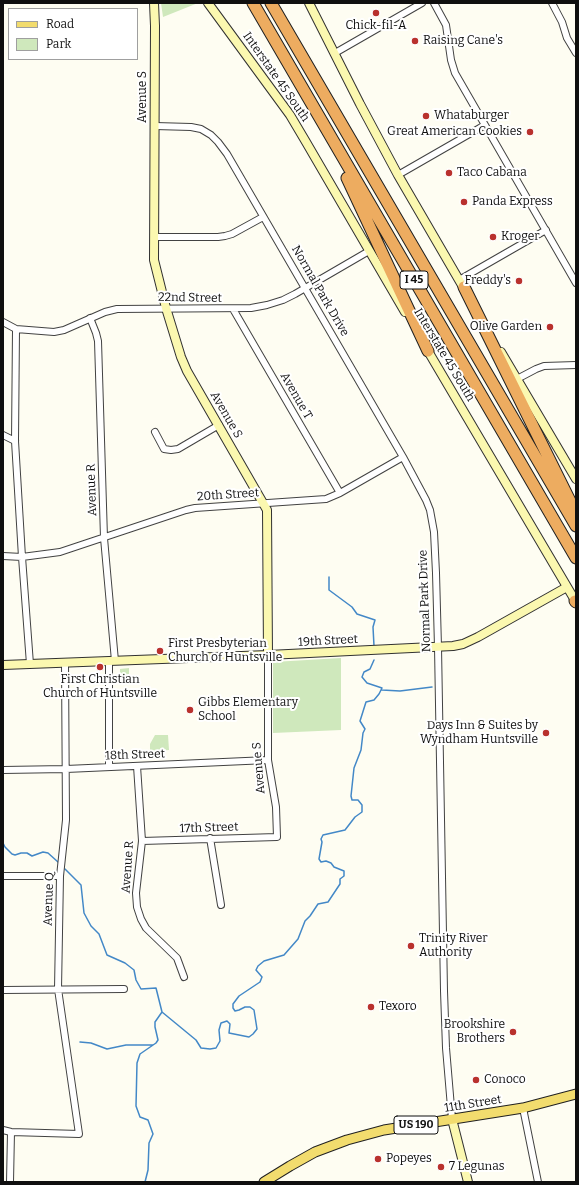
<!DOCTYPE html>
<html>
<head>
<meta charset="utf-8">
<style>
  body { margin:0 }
  #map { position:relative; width:579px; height:1185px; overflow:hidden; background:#fefdf2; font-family:Bitter,serif }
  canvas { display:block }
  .frame { position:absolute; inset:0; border:4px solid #0f0f0f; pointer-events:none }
  .legend { position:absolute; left:8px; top:8px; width:130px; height:52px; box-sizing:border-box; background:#fff; border:1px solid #9f9f9f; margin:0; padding:5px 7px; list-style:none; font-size:12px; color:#0f0f0f }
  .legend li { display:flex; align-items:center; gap:8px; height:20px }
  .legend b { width:20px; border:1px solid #9f9f9f }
</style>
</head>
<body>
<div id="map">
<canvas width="579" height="1185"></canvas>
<div class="frame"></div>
<ul class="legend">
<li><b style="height:5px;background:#f2dc6e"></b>Road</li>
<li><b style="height:11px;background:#cfe8bc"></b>Park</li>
</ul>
</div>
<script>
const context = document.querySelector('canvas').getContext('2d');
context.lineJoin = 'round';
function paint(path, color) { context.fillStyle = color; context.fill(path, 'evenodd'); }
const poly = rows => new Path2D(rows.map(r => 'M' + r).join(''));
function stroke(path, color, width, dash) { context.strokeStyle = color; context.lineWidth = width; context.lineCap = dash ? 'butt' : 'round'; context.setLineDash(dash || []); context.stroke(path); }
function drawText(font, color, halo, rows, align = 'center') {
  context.font = font + ' Bitter,serif'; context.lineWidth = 4; context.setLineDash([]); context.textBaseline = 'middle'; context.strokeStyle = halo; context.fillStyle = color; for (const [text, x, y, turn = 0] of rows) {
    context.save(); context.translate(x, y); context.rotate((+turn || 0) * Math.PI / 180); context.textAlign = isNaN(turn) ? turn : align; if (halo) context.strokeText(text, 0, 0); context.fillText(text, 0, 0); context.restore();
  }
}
paint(poly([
  [161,3,198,3,163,17],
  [341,658,341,730,273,733,273,662],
  [129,668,129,685,120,685,120,669],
  [155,735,168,735,169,750,150,752,150,744]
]), '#cfe8bc');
stroke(poly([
  [329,577,329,590,352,607,357,614,375,620,373,627,374,646],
  [382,690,400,691,432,687],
  [3,843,5,847,12,854,15,855,21,853,27,853,32,856,43,852,48,853,58,862],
  [65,869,81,885,84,913,91,926,99,934,107,955,125,963,134,970,136,980,141,989,156,988,162,1012],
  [80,1042,91,1043,107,1049,126,1045,153,1045],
  [145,1182,148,1170,149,1143,153,1134,148,1120,140,1117,136,1106,137,1063,140,1054,156,1043,158,1040,155,1027,155,1022,162,1012,196,1040,201,1048,210,1049,216,1048,220,1041,219,1030,221,1023,227,1021,230,1024,229,1033,249,1037,253,1034,257,1029,254,1010,250,1007,245,1007,239,1010,235,1011,233,1008,233,1004,239,996,260,982,262,977,256,970,258,966,264,961,284,955,298,939,305,921,310,916,318,904,328,902,340,884,340,879,344,876,344,871,334,867,331,863,326,861,321,862,319,859,322,842,321,839,323,835,345,830,355,817,362,812,362,805,358,800,352,800,351,796,354,768,361,750,363,733,365,729,360,721,366,702,374,700,379,694,382,688,367,683,362,677,364,672,370,669,374,660]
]), '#4388c7', 1.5);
const street = poly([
  [434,3,446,25,451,60,455,73,576,283],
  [552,3,562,22,567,38,576,53],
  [335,53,422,3],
  [155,126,191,127,201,129,211,135,218,142,227,154,403,457,426,500,430,510,434,532,436,573,438,647,444,991,446,1048,452,1119],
  [398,175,485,125],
  [154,237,218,237,225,236,232,234,263,217],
  [459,280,546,230],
  [233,309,340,493],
  [90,318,96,333,98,341,104,538,115,661],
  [3,322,16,329,54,332,64,330,105,312,117,309,251,308,267,305,283,300,295,294,369,251],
  [16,329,15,441,22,557,30,664],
  [517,379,536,369,544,366,576,365],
  [155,432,164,449,171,450,178,449,219,425],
  [3,435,15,441],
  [3,556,22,557,60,552,186,510,195,508,326,499,340,493,403,457],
  [109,662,109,767],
  [137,766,142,841,136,893,137,907,141,919,146,928,177,958,184,977],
  [3,770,66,769,268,760],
  [210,838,221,905],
  [142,841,277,837,276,807,268,760,268,655],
  [3,876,60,876],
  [3,990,124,989],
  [523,1108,538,1182],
  [3,1130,11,1132,79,1134,58,989,60,876,66,820,65,663],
  [10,1182,11,1132]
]);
const secondary = poly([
  [154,3,155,26,154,260,166,308,181,357,187,371,267,510,268,655],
  [208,3,290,115,306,142,405,312],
  [309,3,360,104,398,175,466,292],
  [425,346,576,602],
  [501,352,576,479],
  [3,665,268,655,453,646,463,644,478,637,567,587],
  [452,1119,468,1182]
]);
const primary = poly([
  [264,1182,290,1166,315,1152,347,1140,384,1130,523,1108,576,1094]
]);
const highway = poly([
  [253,3,576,558],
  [271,3,576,526],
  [347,178,428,351],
  [464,287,576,513],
  [575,601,576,602]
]);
stroke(street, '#424242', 8);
stroke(secondary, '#313131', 10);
stroke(primary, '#202020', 11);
stroke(highway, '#202020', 13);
stroke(street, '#fff', 6);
stroke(secondary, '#fbf8b0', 8);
stroke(primary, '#f2dc6e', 9);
stroke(highway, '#edac60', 11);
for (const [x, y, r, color] of [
  [376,13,4,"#b9312d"],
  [415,41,4,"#b9312d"],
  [426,116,4,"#b9312d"],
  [530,132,4,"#b9312d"],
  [449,173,4,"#b9312d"],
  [464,202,4,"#b9312d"],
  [493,237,4,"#b9312d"],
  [519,281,4,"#b9312d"],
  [550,327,4,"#b9312d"],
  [160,651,4,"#b9312d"],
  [100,667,4,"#b9312d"],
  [190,710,4,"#b9312d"],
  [546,733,4,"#b9312d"],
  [411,946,4,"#b9312d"],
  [371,1007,4,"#b9312d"],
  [513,1032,4,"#b9312d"],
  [476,1080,4,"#b9312d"],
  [378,1159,4,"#b9312d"],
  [441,1167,4,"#b9312d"]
]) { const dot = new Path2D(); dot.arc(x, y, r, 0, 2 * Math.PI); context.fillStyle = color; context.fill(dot); stroke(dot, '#fff', 1.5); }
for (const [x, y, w] of [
  [414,280,28],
  [416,1125,44]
]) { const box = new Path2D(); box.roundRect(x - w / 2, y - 9, w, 18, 3); context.fillStyle = '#fff'; context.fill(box); stroke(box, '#0f0f0f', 1); }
drawText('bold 11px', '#0f0f0f', null, [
  ["I 45",414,280],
  ["US 190",416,1125]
]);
drawText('12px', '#0f0f0f', '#fff', [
  ["Chick-fil-A",376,26,"center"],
  ["Raising Cane's",423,41],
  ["Whataburger",434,116],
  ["Great American Cookies",522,132,"right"],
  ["Taco Cabana",457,173],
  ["Panda Express",472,202],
  ["Kroger",501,237],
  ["Freddy's",511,281,"right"],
  ["Olive Garden",542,327,"right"],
  ["First Presbyterian",168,644],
  ["Church of Huntsville",168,658],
  ["First Christian",100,680,"center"],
  ["Church of Huntsville",100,694,"center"],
  ["Gibbs Elementary",198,703],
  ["School",198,717],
  ["Days Inn & Suites by",538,726,"right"],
  ["Wyndham Huntsville",538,740,"right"],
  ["Trinity River",419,939],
  ["Authority",419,953],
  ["Texoro",379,1007],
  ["Brookshire",505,1025,"right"],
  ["Brothers",505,1039,"right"],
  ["Conoco",484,1080],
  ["Popeyes",386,1159],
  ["7 Legunas",449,1167]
], 'left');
drawText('12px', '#0f0f0f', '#fff', [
  ["Interstate 45 South",276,77,55],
  ["Avenue S",143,97,-90],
  ["Normal Park Drive",320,291,60],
  ["22nd Street",190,298,1],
  ["Interstate 45 South",444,355,59],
  ["Avenue T",296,396,60],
  ["Avenue S",226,415,60],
  ["Avenue R",92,490,-92],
  ["20th Street",228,495,-4],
  ["Normal Park Drive",425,601,-92],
  ["19th Street",328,641,-3],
  ["18th Street",135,755,-2],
  ["Avenue S",259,768,-95],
  ["17th Street",209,828,-2],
  ["Avenue R",128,867,-86],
  ["Avenue Q",49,899,-88],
  ["11th Street",473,1104,-9]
]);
</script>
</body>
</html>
